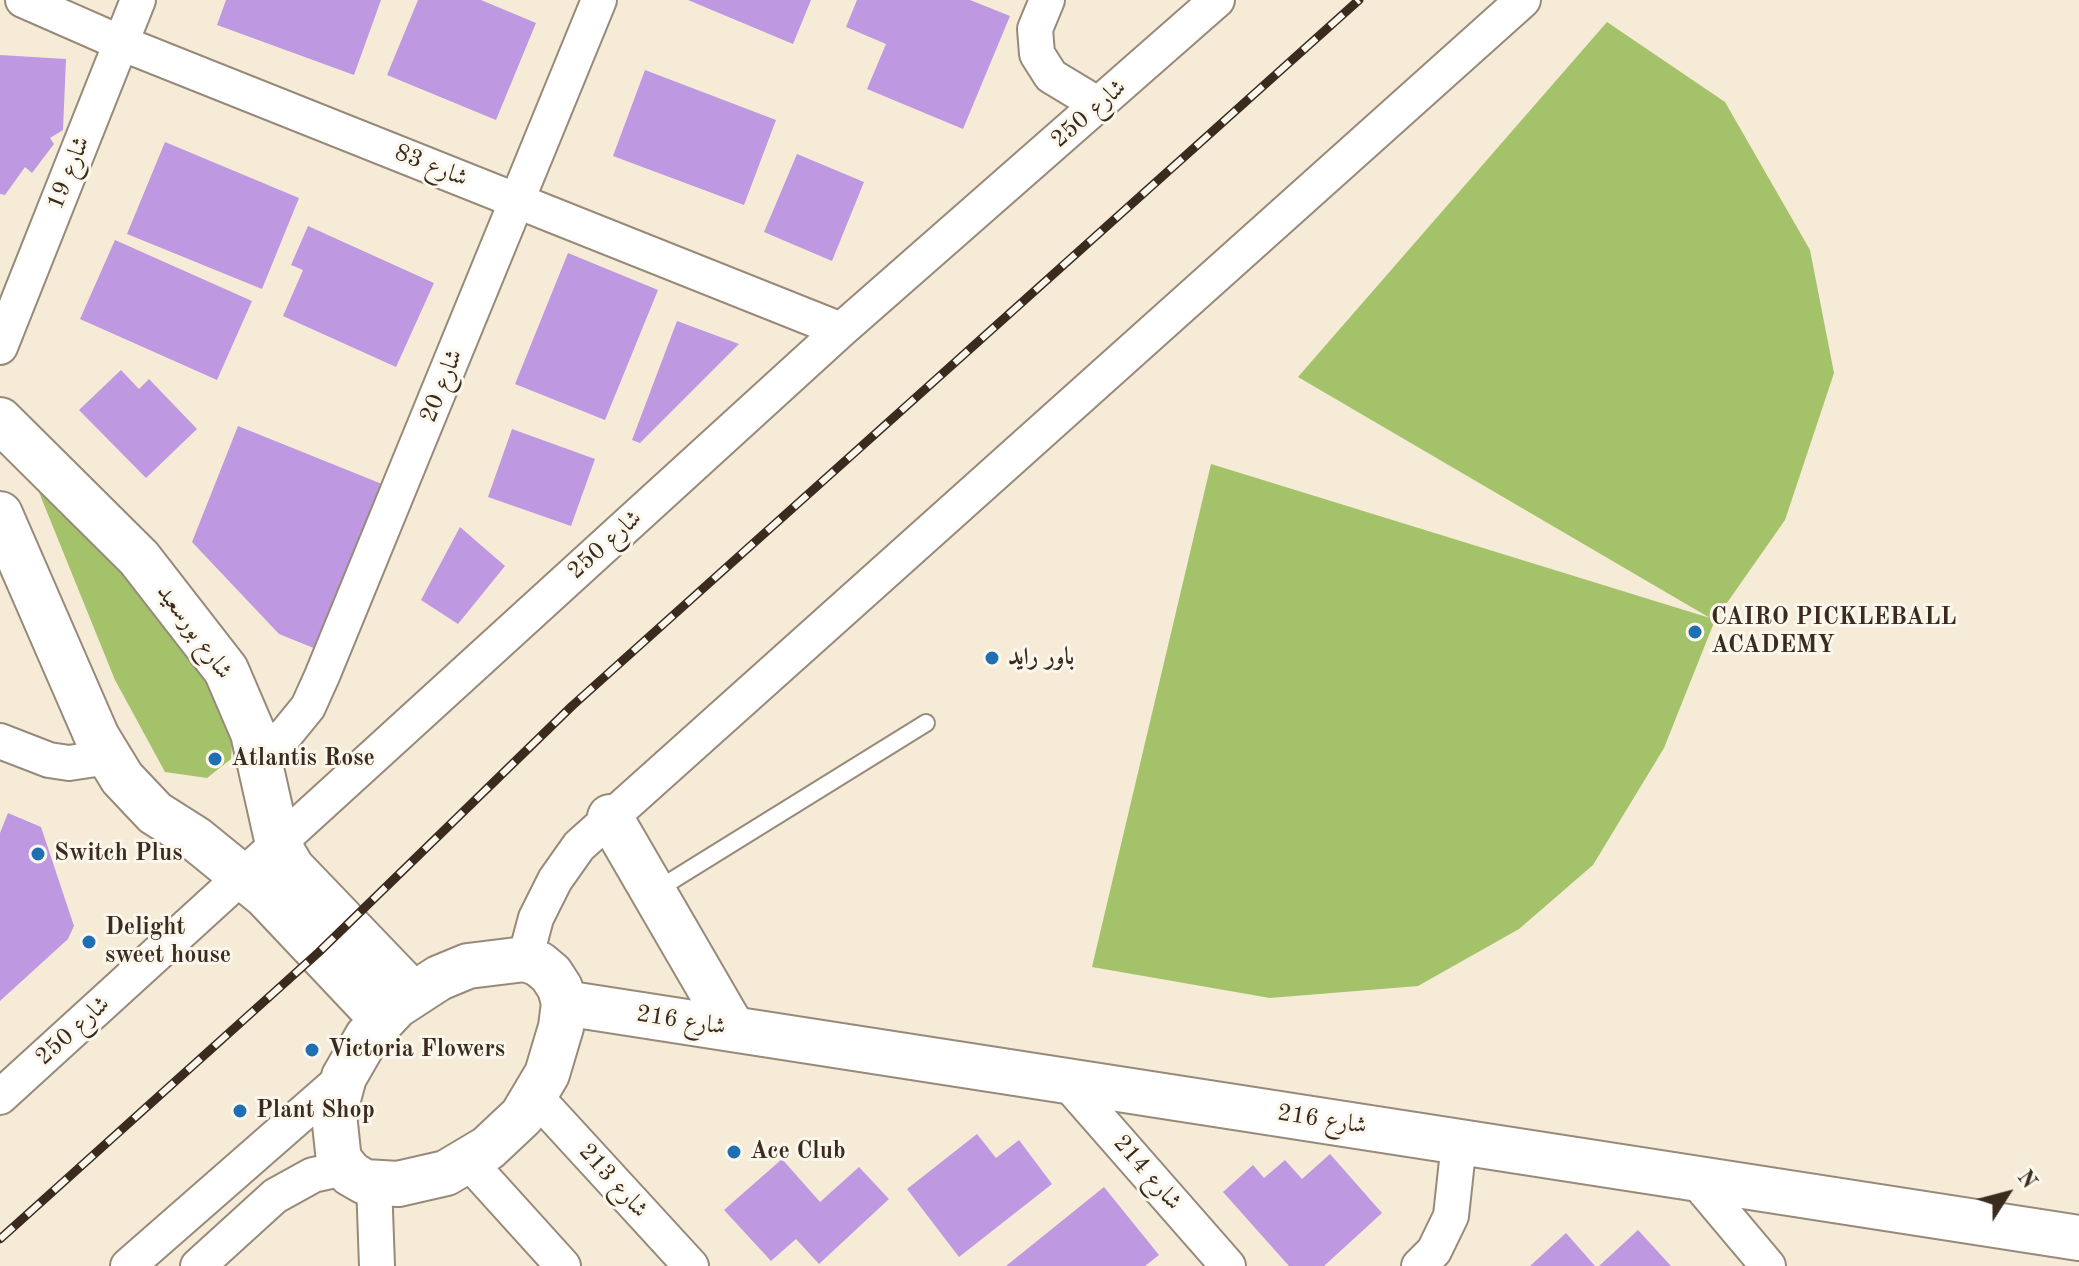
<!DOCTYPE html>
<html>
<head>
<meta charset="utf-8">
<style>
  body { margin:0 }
  #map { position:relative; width:2079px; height:1266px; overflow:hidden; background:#f5ebd6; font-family:"Old Standard TT",serif }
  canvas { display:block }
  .north { position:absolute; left:1967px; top:1154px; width:80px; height:80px; -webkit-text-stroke:6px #fbf7ec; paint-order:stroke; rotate:54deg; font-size:22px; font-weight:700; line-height:32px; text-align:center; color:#3b2a1e }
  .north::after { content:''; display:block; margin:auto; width:28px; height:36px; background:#3b2a1e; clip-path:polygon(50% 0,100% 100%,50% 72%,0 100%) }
</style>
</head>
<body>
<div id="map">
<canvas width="2079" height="1266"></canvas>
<div class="north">N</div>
</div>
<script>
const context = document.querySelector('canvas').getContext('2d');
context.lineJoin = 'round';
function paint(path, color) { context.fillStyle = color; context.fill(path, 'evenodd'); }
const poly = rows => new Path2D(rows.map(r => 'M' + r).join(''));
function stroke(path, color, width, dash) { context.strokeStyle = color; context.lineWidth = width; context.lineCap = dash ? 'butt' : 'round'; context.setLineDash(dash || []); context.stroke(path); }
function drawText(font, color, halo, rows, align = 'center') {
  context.font = font + ' "Old Standard TT",Amiri,serif'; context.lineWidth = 6; context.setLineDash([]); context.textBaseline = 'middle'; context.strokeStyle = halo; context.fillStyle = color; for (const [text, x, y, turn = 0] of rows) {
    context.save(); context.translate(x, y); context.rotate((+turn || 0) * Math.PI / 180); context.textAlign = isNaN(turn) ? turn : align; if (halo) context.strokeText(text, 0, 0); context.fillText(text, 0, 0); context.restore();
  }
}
paint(poly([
  [1607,22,1725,102,1810,250,1834,373,1785,520,1715,620,1664,748,1593,865,1519,929,1418,986,1270,998,1092,967,1211,464,1710,618,1298,377],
  [34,480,192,645,234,717,231,759,207,778,165,772,115,680]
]), '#a3c26a');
paint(poly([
  [226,0,381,0,354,75,217,25],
  [418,0,481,0,536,23,496,120,387,75],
  [688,0,811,0,793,44],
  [857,0,970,0,1010,16,963,129,867,89,886,44,846,27],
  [0,55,66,59,63,130,50,138,54,144,32,173,25,167,5,195,0,194],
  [645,70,776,120,744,205,613,156],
  [165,142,299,198,262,289,127,234],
  [797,154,864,182,832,261,764,232],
  [308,226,434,283,396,367,283,316,303,270,291,265],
  [115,240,252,301,217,380,80,319],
  [568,253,658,290,605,420,515,384],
  [677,321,739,344,640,443,632,440],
  [121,370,139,389,149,379,197,429,146,478,79,410],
  [238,426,382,484,316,649,279,634,192,542],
  [512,429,595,459,571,526,488,497],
  [460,527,505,566,458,624,421,600],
  [8,813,41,827,74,926,68,939,0,1001,0,833],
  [977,1134,996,1158,1019,1140,1052,1184,959,1257,907,1189],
  [1330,1154,1382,1213,1324,1266,1289,1266,1223,1192,1253,1165,1264,1178,1285,1160,1302,1179],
  [782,1159,820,1202,859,1167,889,1199,819,1264,796,1239,771,1261,724,1210],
  [1104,1187,1159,1255,1145,1266,1006,1266],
  [1638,1230,1671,1266,1599,1266],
  [1566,1233,1595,1266,1530,1266]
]), '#be99e1');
const service = poly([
  [655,891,926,723]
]);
const minor = poly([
  [23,0,121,43,841,330],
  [1047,0,1035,29,1037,54,1051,76,1099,105],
  [0,347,138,0],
  [0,741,49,760,69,763,109,757],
  [258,754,286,734,308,707,322,676,599,0],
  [525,959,536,918,555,880,579,846,1523,0],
  [1065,1080,1228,1266],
  [535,1096,691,1266],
  [0,1097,841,330,1217,0],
  [468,1161,563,1266],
  [1694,1178,1768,1266],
  [374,1183,377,1266],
  [128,1266,344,1077],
  [198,1266,275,1196,313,1175,345,1168],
  [1419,1266,1434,1251,1451,1216,1459,1142]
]);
const secondary = poly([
  [0,420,139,558,226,670,253,733,278,844,292,868,412,993],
  [0,514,97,737,122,778,155,813,196,839,266,896,382,1019],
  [610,817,733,1029],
  [525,959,539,964,551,974,560,988,564,1003,561,1027,547,1074,522,1116,488,1148,446,1173,398,1184,365,1182,351,1174,340,1161,338,1152,334,1114,344,1077,367,1037,396,1006,439,978,468,966,525,959],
  [564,1003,2079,1238]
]);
stroke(service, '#988a7a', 20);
stroke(minor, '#988a7a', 38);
stroke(secondary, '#988a7a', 48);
stroke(service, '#fff', 16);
stroke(minor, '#fff', 34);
stroke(secondary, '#fff', 44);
const rail = poly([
  [0,1239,319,952,572,706,1359,0]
]);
stroke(rail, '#3b2a1e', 9);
stroke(rail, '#fbf7ec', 6, [18]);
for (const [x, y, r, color] of [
  [1695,632,8,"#1f6fb2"],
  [992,658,8,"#1f6fb2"],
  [215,759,8,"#1f6fb2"],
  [38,854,8,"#1f6fb2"],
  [89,942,8,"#1f6fb2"],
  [312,1050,8,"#1f6fb2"],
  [240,1111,8,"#1f6fb2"],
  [734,1152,8,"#1f6fb2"]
]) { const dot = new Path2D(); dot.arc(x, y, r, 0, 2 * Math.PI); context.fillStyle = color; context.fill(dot); stroke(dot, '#fbf7ec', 3); }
drawText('24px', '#3b2a1e', '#fbf7ec', [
  ["شارع 250",1089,114,-41],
  ["شارع 83",431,166,22],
  ["شارع 19",69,173,-68],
  ["شارع 20",442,386,-68],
  ["شارع 250",605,545,-42],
  ["شارع بورسعيد",194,632,54],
  ["شارع 216",681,1021,9],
  ["شارع 250",73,1031,-42],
  ["شارع 216",1322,1120,9],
  ["شارع 214",1147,1173,49],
  ["شارع 213",613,1181,48]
]);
drawText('bold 24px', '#3b2a1e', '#fbf7ec', [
  ["CAIRO PICKLEBALL",1711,618],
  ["ACADEMY",1711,646],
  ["باور رايد",1008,658],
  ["Atlantis Rose",231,759],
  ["Switch Plus",54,854],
  ["Delight",105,928],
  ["sweet house",105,956],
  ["Victoria Flowers",328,1050],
  ["Plant Shop",256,1111],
  ["Ace Club",750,1152]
], 'left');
</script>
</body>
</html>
